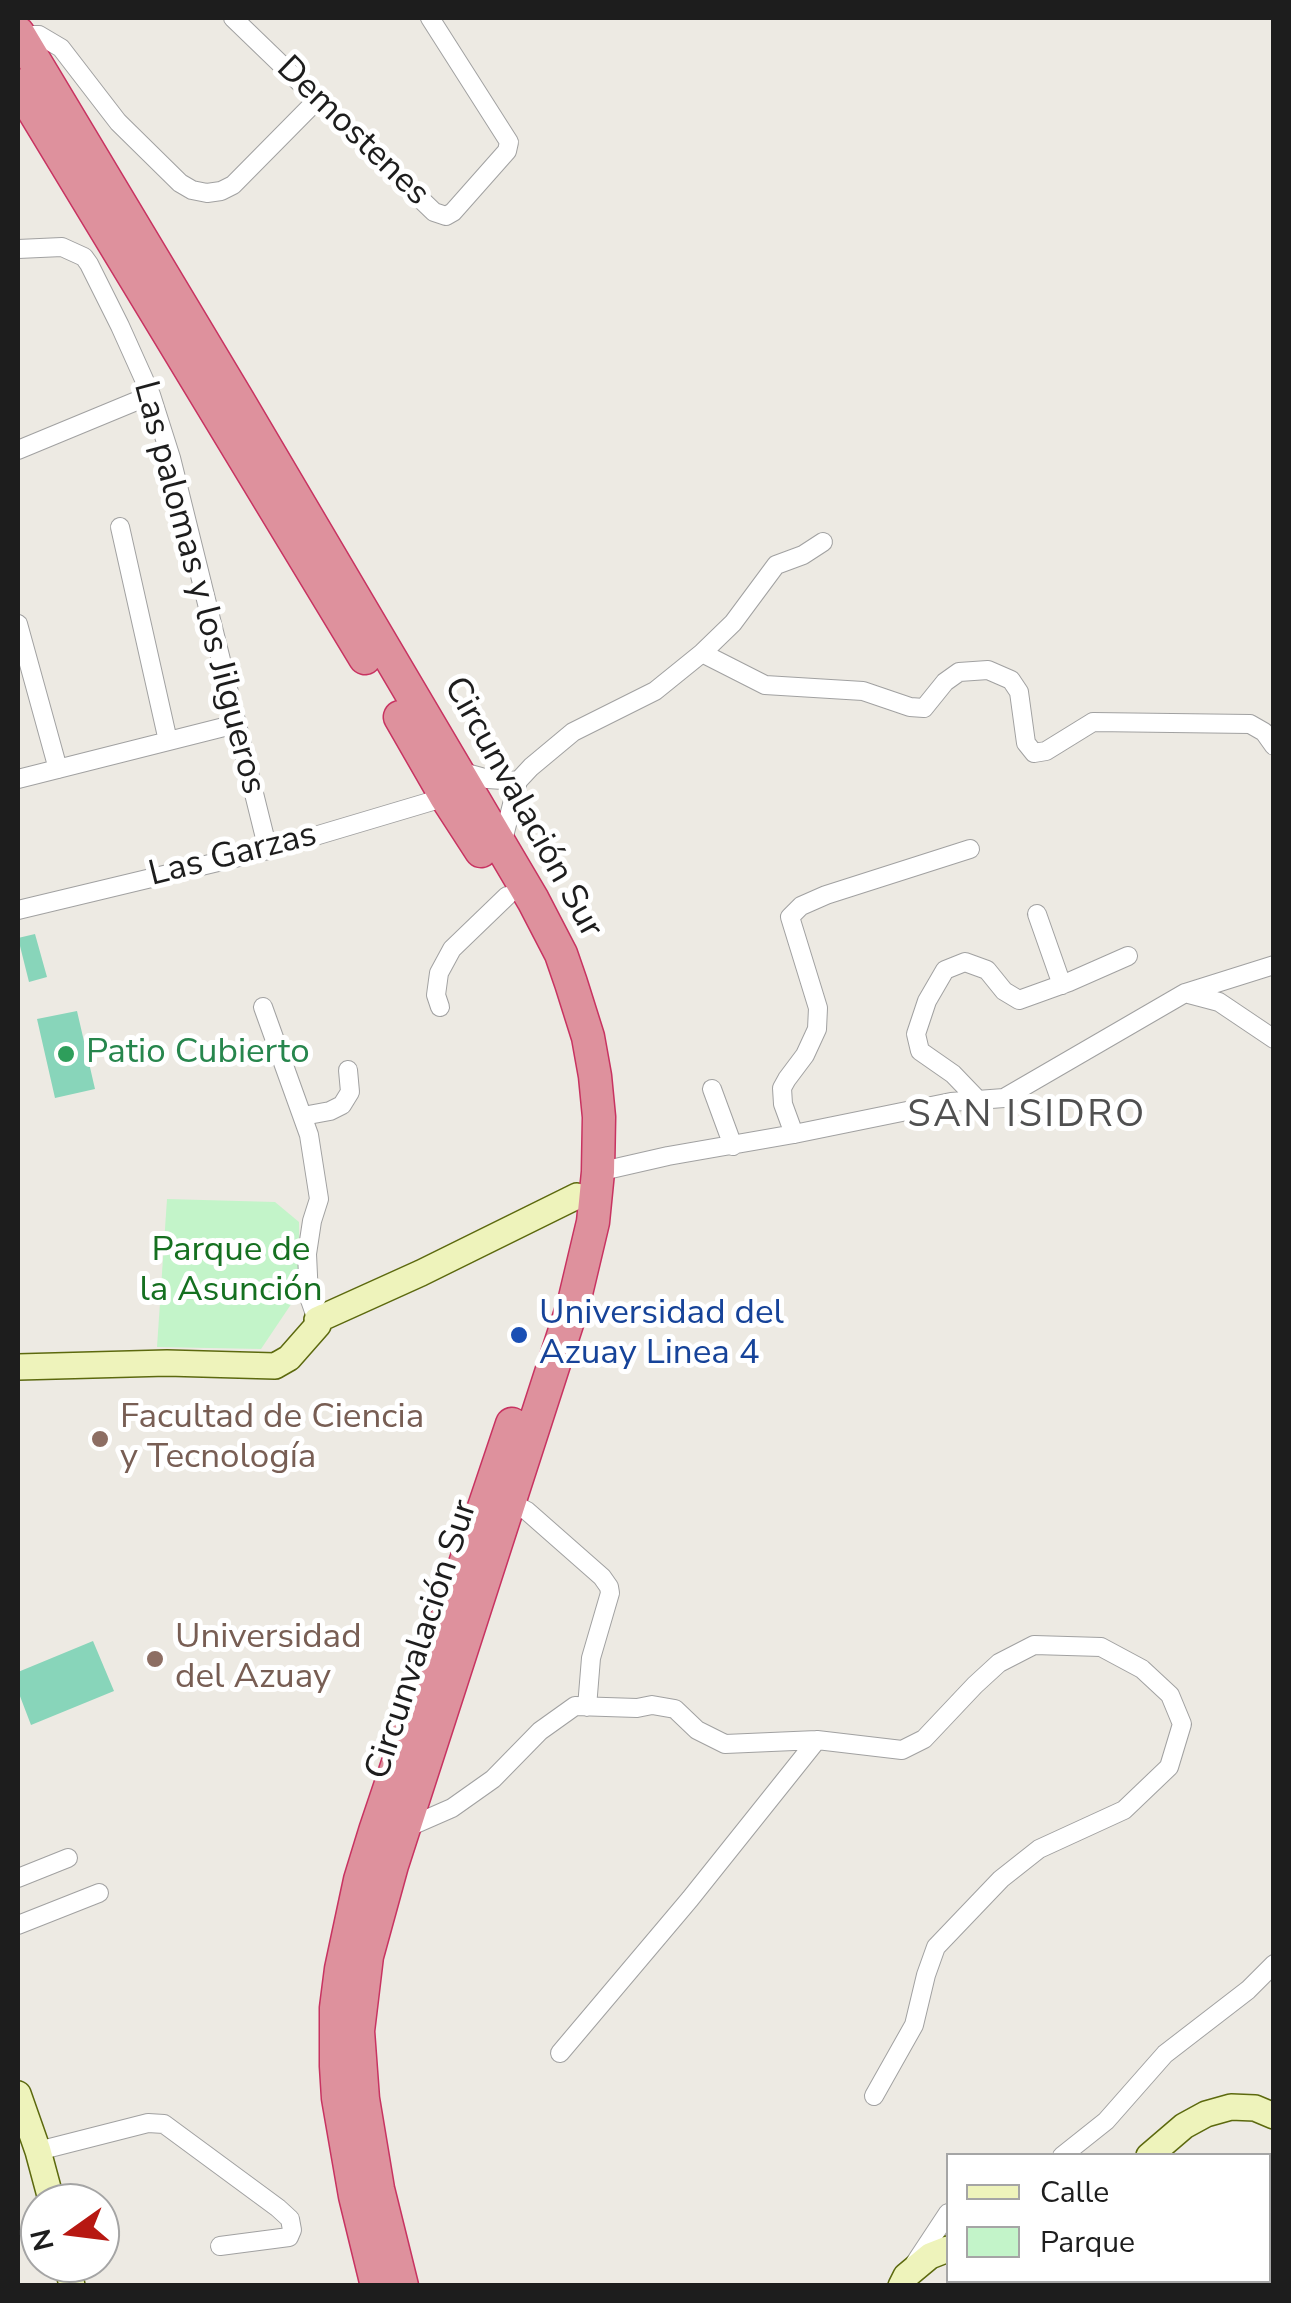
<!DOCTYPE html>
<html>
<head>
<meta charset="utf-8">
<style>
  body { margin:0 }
  #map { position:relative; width:1291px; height:2303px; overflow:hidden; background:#edeae3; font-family:"Nunito Sans",sans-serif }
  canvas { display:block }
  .frame { position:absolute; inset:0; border:20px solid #1d1d1d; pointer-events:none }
  .legend { position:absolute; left:946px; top:2153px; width:325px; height:130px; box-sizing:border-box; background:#fff; border:2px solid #a5a5a5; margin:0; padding:12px 18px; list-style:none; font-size:30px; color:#1d1d1d }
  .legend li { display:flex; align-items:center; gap:20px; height:50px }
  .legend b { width:50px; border:2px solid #a5a5a5 }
  .north { position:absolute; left:20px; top:2183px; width:100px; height:100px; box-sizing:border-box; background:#fff; border:2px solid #a5a5a5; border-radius:50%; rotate:256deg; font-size:28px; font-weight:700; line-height:40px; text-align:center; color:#1d1d1d }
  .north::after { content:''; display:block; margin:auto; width:35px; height:45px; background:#b71812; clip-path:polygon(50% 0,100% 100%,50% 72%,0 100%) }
</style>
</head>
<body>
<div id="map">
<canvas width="1291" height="2303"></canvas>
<div class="frame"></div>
<ul class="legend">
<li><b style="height:12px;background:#eef3bb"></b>Calle</li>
<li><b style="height:28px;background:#c3f4c9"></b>Parque</li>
</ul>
<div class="north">N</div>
</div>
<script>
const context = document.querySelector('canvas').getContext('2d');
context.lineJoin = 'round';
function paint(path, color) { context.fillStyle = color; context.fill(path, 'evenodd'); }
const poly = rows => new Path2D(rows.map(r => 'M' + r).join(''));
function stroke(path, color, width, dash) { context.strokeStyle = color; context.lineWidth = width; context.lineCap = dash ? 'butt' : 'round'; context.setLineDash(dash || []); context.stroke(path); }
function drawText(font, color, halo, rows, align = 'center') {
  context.font = font + ' "Nunito Sans",sans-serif'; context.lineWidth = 10; context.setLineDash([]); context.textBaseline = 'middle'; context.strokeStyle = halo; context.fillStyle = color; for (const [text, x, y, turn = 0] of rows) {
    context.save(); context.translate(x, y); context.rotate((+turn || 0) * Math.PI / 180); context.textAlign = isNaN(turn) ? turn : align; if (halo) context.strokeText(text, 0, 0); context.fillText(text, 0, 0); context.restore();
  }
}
paint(poly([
  [167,1199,275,1202,299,1222,300,1291,261,1349,157,1347]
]), '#c3f4c9');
paint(poly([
  [35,934,47,977,29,982,18,938],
  [77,1011,95,1089,55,1098,37,1019],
  [93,1641,114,1691,31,1725,18,1691,18,1672]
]), '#88d5ba');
const street = poly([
  [233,18,434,212,446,216,453,212,507,151,509,142,430,18],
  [19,35,39,35,61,48,118,122,180,183,192,190,207,193,221,191,233,185,318,99],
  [18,249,62,247,84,257,89,264,120,326,151,395,171,458,268,850],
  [18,450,151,395],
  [120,527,168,741],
  [18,624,58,769],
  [702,653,765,685,863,691,910,707,924,708,945,682,959,672,988,670,1011,680,1019,692,1026,743,1034,753,1046,751,1093,722,1250,724,1264,732,1274,746],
  [459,771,488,779,518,781],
  [18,779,236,724],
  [502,844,518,781,531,767,573,732,655,691,702,653,733,623,776,565,803,555,823,542],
  [18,910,268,850,446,797],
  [1037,914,1062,985],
  [1185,993,1219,1002,1274,1039],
  [263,1007,309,1135,319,1199,312,1221,307,1254,309,1297,317,1320],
  [440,1007,436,995,439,973,452,949,507,896],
  [712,1089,733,1146],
  [978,1100,953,1074,920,1051,916,1034,927,1001,945,970,965,962,987,970,1004,991,1019,1000,1069,982,1128,956],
  [303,1116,330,1111,342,1105,350,1092,348,1070],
  [794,1134,783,1104,782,1088,787,1079,805,1055,817,1029,818,1008,790,917,801,906,826,895,970,849],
  [598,1172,668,1156,794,1134,951,1102,1004,1098,1185,993,1274,965],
  [510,1502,527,1511,602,1577,609,1587,610,1593,591,1658,587,1707],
  [404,1829,452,1808,493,1779,540,1731,575,1706,637,1708,652,1705,675,1709,697,1730,725,1744,817,1740,902,1750,924,1739,975,1685,999,1663,1034,1645,1101,1647,1142,1669,1170,1695,1182,1724,1169,1767,1124,1810,1039,1849,1001,1879,936,1947,926,1975,914,2025,874,2096],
  [18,1878,68,1858],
  [18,1925,99,1893],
  [560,2053,690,1899,817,1740],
  [38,2151,148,2123,164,2124,278,2208,290,2219,292,2230,289,2237,220,2246],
  [1062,2156,1106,2121,1165,2054,1248,1990,1274,1964],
  [915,2263,948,2213]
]);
const secondary = poly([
  [18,1367,167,1363,275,1366,289,1358,318,1325,317,1320,421,1273,577,1196],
  [18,2094,38,2151,52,2203],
  [1149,2156,1184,2126,1206,2114,1231,2107,1255,2108,1274,2116],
  [67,2263,72,2286],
  [901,2286,906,2276,930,2256,948,2249]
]);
const highway = poly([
  [18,33,238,400,533,900,561,954,571,983,588,1037,595,1076,599,1117,598,1172,593,1222,574,1302,392,1865,367,1956,358,2031,363,2099,378,2189,402,2286],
  [18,85,365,658],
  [400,717,446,797,481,851],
  [377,2286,355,2196,338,2098,336,2066,336,2008,341,1969,360,1880,376,1828,512,1424]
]);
stroke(street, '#a1a1a1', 20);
stroke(secondary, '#5c690e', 28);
stroke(highway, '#c83361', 35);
stroke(street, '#fff', 18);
stroke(secondary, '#eef3bb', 25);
stroke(highway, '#de919d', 32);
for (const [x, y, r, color] of [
  [66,1054,10,"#2e9e5b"],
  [519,1335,10,"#1a4fb4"],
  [100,1439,10,"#8d6e63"],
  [155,1659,10,"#8d6e63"]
]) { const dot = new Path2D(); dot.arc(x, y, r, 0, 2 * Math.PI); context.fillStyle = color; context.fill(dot); stroke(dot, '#fff', 4); }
drawText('35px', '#1d1d1d', '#fff', [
  ["Demostenes",352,132,44],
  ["Las palomas y los Jilgueros",198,588,75],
  ["Circunvalación Sur",522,808,61],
  ["Las Garzas",233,856,-14],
  ["Circunvalación Sur",423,1640,-72]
]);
drawText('35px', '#27864d', '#fff', [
  ["Patio Cubierto",86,1054]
], 'left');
drawText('35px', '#157020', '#fff', [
  ["Parque de",231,1252],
  ["la Asunción",231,1292]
]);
drawText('35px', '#164399', '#fff', [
  ["Universidad del",539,1315],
  ["Azuay Linea 4",539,1355]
], 'left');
drawText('35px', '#785e54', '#fff', [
  ["Facultad de Ciencia",120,1419],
  ["y Tecnología",120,1459],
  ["Universidad",175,1639],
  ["del Azuay",175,1679]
], 'left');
context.letterSpacing = '2.5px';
drawText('38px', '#505050', '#fff', [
  ["SAN ISIDRO",1027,1117]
]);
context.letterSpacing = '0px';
</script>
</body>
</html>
